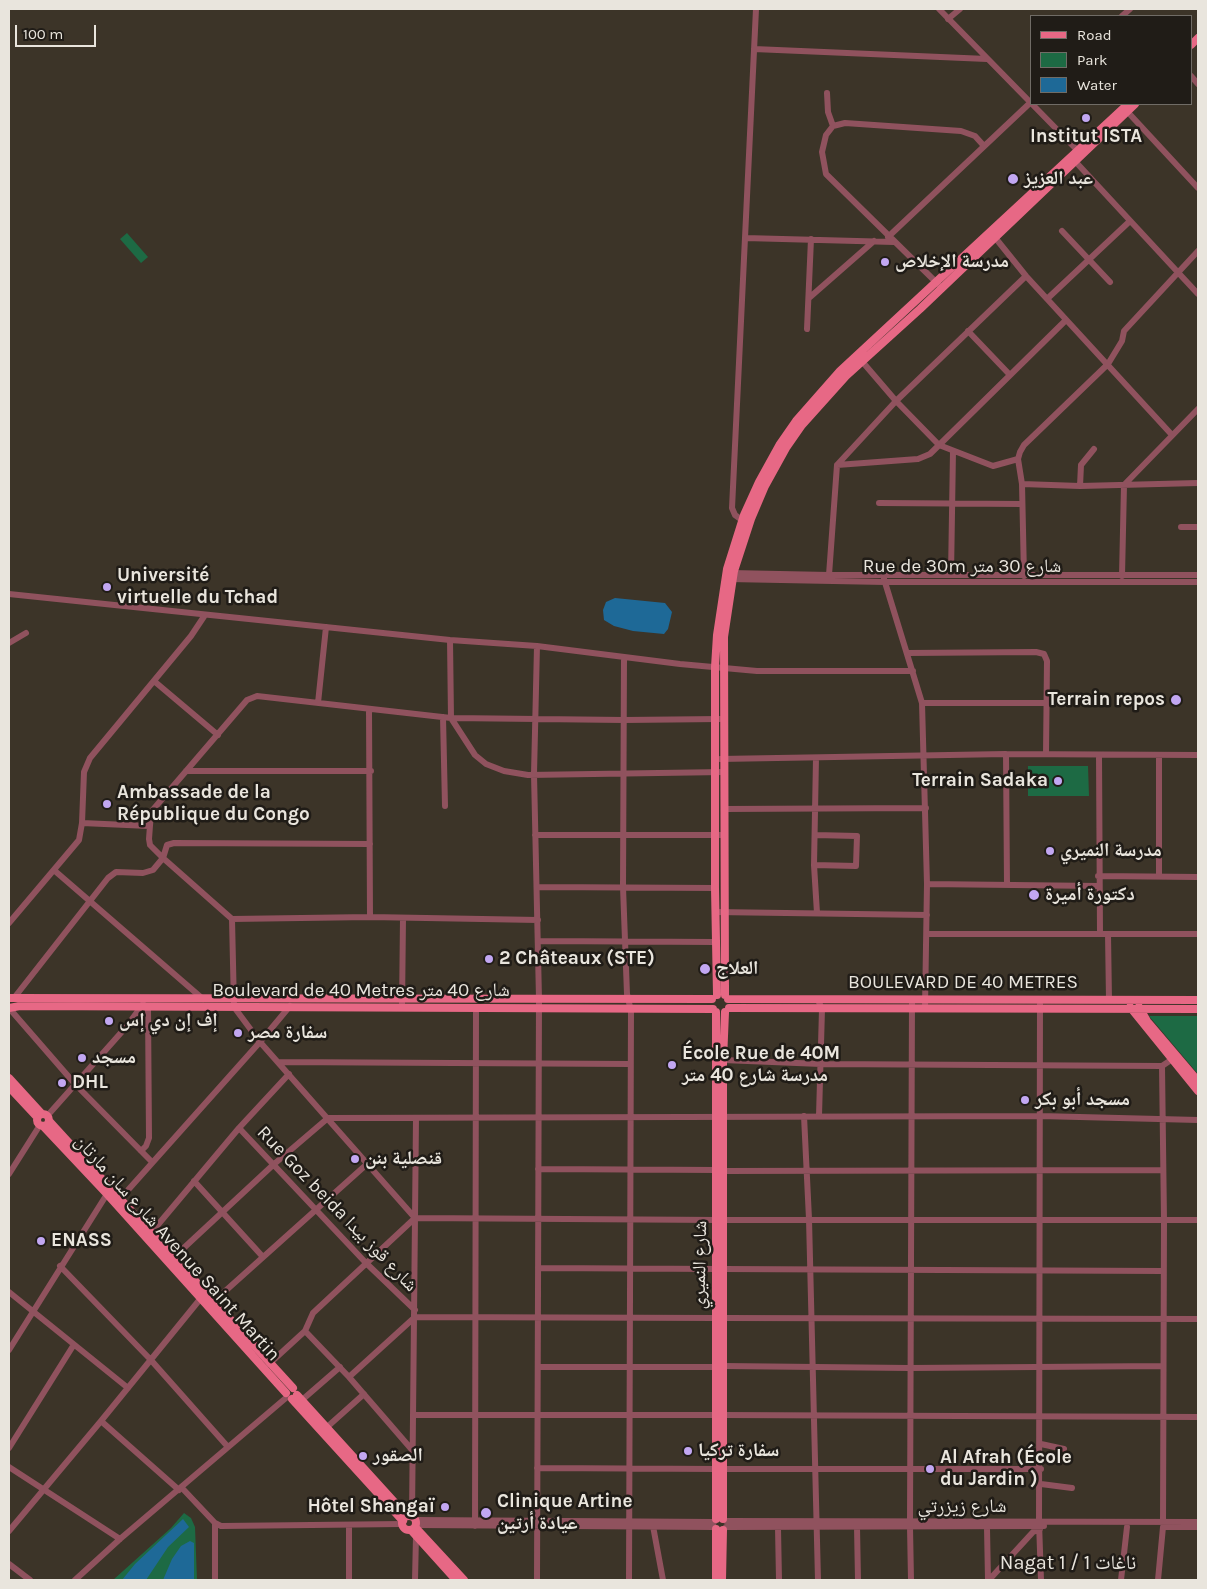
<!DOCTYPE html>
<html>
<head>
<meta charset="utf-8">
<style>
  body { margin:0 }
  #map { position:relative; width:1207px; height:1589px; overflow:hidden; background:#3c3428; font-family:Karla,sans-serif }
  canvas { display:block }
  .frame { position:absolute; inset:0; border:10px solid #e9e5dd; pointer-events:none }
  .legend { position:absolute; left:1030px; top:15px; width:162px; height:90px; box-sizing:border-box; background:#201c17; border:1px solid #706c66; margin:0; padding:6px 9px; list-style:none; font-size:15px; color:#e9e5dd }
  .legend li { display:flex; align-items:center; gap:10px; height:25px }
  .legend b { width:25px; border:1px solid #706c66 }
  .scale { position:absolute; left:15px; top:25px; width:81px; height:22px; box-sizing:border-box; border:2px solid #e9e5dd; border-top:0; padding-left:6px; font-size:15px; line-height:18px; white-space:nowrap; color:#e9e5dd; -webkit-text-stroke:4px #201c17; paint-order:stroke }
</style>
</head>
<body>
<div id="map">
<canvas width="1207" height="1589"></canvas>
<div class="frame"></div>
<ul class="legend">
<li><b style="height:6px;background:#e76885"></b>Road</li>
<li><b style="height:14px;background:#1d6a44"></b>Park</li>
<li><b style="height:14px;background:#1e6997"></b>Water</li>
</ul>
<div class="scale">100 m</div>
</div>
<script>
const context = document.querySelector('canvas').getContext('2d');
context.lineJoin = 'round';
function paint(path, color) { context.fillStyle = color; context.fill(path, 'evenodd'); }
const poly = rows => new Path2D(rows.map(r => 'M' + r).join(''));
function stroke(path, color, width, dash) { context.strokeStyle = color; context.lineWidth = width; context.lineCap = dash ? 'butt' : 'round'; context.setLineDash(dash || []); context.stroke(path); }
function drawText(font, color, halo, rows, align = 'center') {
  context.font = font + ' Karla,"Noto Naskh Arabic",sans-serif'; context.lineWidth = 5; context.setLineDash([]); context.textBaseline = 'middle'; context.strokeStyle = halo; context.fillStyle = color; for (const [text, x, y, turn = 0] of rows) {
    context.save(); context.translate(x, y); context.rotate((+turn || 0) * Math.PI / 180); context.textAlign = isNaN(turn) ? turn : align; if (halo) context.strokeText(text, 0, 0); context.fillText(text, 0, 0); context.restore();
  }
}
paint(poly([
  [127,233,148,257,141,263,120,239],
  [1028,766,1088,766,1089,796,1028,796],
  [1149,1016,1198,1016,1198,1074],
  [184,1513,191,1518,195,1527,197,1580,113,1580,171,1528]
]), '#1d6a44');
paint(poly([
  [615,598,665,603,672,612,668,629,664,634,633,631,614,626,604,620,603,610,606,602],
  [183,1519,189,1527,168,1547,146,1580,122,1580,135,1564],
  [190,1541,194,1543,194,1580,163,1580,172,1559,181,1546]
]), '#1e6997');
stroke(poly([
  [939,9,1031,103],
  [1122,16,1130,9],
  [948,19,960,9],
  [754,49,987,59],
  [1191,76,1198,84],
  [827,93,828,112,833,126],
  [1032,104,1080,153],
  [1124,108,1198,188],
  [1073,159,1198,294],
  [1062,231,1110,282],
  [993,235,1026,276,1172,435],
  [888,237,1031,102],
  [745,238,894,242],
  [942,288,826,174,822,152,826,135,833,126,845,123,961,131,975,136,984,146],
  [809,298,874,241],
  [1047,299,1130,221],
  [807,329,811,239],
  [968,331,1010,375],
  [860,359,896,401,939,445,993,466,1018,459],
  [837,465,918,459,930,454,1066,320],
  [1022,484,1080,486,1198,483],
  [1080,486,1081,465,1094,449],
  [879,503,1022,504],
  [746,523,735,515,732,508,756,9],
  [1181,527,1198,527],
  [730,573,829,575,1198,575],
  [829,575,837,465,896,401,1026,276],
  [951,575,953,451],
  [1024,576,1022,484,1018,459,1020,452,1024,445,1108,364,1122,341,1124,331,1198,251],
  [1122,576,1124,485,1198,409],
  [729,579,885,582,1198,582],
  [884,579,922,703,927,884,925,1008],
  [9,594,450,640,537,646,680,664,757,671,913,671],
  [450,640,451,718,475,755,486,764,504,771,528,775,724,772],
  [9,643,26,633],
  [907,653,1036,652,1044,654,1047,661,1046,754],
  [624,657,623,887,627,994,631,1011,629,1580],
  [154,681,218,735],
  [318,703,326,627],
  [922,703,1046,703],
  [369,709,370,917],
  [443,717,445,806],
  [1006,754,1007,885],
  [1099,755,1100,934],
  [816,758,814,865,817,913],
  [720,759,1006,754,1198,755],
  [186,771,371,771],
  [724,809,926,808],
  [82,823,149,826],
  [535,835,724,835],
  [814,865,856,866,857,836,815,835],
  [55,871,203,999],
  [1098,876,1198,877],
  [1159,876,1159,755],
  [927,884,1099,886],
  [537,887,715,888],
  [715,912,927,915],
  [232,919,370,917,538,920],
  [9,923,79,840,82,823,84,772,90,758,191,636,205,615],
  [927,934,1198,934],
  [1108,934,1109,1000],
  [539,941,715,942],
  [14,998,108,878,116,872,143,873,153,870,163,858,167,845,174,843,370,844],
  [818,1000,822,1009,819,1116],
  [1040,1004,1039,1522,1041,1580],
  [290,1006,260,1042,415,1218],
  [9,1008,75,1084,152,1162],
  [402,1008,403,918],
  [723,1060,821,1064,1162,1066],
  [278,1062,630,1064],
  [48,1115,127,1026,143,1004],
  [804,1116,809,1219,818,1580],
  [239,1128,366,1263,415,1310],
  [141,1151,146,1146,149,1138,148,1007],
  [538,1169,717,1170],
  [724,1171,1163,1170],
  [9,1174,40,1125],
  [194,1181,263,1257],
  [120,1199,260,1042,234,1007,232,919,163,858,150,845,149,839,151,812,247,700,257,696,451,718,624,720,720,719],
  [724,1220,1198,1220],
  [151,1233,239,1128,289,1074],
  [173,1258,273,1165,328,1118,1040,1116,1198,1120],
  [60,1266,150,1359,228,1447],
  [538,1268,717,1269],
  [723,1269,1163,1271],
  [9,1292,128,1388],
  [213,1302,367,1164],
  [722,1318,1198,1319],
  [305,1331,349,1377,413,1451],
  [9,1350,107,1194],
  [269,1364,305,1331,313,1313,415,1218,717,1220],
  [723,1366,909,1368,1163,1366],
  [538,1367,716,1367],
  [349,1377,415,1317,716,1318],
  [302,1400,340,1367],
  [414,1415,716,1415],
  [722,1415,1198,1417],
  [101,1421,179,1490],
  [326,1428,364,1394],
  [1041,1444,1064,1449],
  [9,1448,73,1346],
  [9,1467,120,1539],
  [537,1468,716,1469],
  [722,1469,1041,1469],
  [1041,1484,1072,1488],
  [182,1488,215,1523,221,1526,402,1524],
  [412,1517,416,1118],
  [416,1520,714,1522],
  [726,1521,1198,1522],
  [910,1521,912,1000],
  [215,1523,215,1580],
  [1163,1523,1164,1220,1162,1066,1171,1060],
  [349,1525,349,1580],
  [416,1525,714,1527],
  [475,1526,476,1008],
  [653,1526,663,1580],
  [726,1527,1044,1526],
  [857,1527,858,1580],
  [910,1527,911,1580],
  [1164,1527,1198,1527],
  [778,1528,779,1580],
  [987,1528,988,1580],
  [9,1531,101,1421,201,1298],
  [9,1564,30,1580],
  [75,1580,120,1539,287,1397],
  [415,1580,416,1536],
  [537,1580,539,999,534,774,537,646],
  [989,1580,1033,1532,1040,1529],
  [1121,1580,1127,1527],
  [1158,1580,1163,1527]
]), '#90525e', 6);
stroke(poly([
  [1191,45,1198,38],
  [717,995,715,888,715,667,717,635,727,569,744,515,759,482,780,444,796,421,840,371,1128,104],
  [725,995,724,637,734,571,751,519,765,486,786,448,802,425,846,376,920,309,1135,104],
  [9,998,712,999],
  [728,999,1198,1000],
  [1130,1007,1198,1091],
  [1139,1007,1147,1021,1198,1081],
  [9,1008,20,1006,713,1009],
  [729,1008,1198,1009],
  [9,1078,41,1113],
  [9,1087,37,1117],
  '37 1120a6 6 0 1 1 12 0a6 6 0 1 1-12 0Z',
  [50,1122,293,1388],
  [43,1126,107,1194,286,1393],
  [297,1395,407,1516],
  [292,1399,403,1521],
  '402 1523a7 7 0 1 1 14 0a7 7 0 1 1-14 0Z',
  [716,1519,716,1012],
  [723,1519,723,1060,725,1012],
  [415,1527,464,1580],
  [716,1529,716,1580],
  [411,1530,456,1580],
  [722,1580,723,1530]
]), '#e76885', 8);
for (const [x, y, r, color] of [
  [1086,118,5,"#c2a7f2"],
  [1013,179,6,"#c2a7f2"],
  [885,262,5,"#c2a7f2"],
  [107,587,5,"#c2a7f2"],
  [1176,700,6,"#c2a7f2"],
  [1058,781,5,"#c2a7f2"],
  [107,804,5,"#c2a7f2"],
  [1050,851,5,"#c2a7f2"],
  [1034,895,6,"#c2a7f2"],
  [489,959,5,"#c2a7f2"],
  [705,969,6,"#c2a7f2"],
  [109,1021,5,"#c2a7f2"],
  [238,1033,5,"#c2a7f2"],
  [82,1058,5,"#c2a7f2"],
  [672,1065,5,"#c2a7f2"],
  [62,1083,5,"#c2a7f2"],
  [1025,1100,5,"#c2a7f2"],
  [355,1159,5,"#c2a7f2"],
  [41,1241,5,"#c2a7f2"],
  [688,1451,5,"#c2a7f2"],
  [363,1456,5,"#c2a7f2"],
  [930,1469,5,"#c2a7f2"],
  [445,1507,5,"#c2a7f2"],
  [486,1513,6,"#c2a7f2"]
]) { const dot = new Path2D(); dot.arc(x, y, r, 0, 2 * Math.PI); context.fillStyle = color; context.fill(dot); stroke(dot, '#201c17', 2); }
drawText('bold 19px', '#e9e5dd', '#201c17', [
  ["Institut ISTA",1086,137,"center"],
  ["عبد العزيز",1024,179],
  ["مدرسة الإخلاص",895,262],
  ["Université",117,576],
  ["virtuelle du Tchad",117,598],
  ["Terrain repos",1165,700,"right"],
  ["Terrain Sadaka",1048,781,"right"],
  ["Ambassade de la",117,793],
  ["République du Congo",117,815],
  ["مدرسة النميري",1060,851],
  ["دكتورة أميرة",1045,895],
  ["2 Châteaux (STE)",499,959],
  ["العلاج",716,969],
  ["إف إن دي إس",119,1021],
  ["سفارة مصر",248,1033],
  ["École Rue de 40M",682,1054],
  ["مدرسة شارع 40 متر",682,1076],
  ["مسجد",92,1058],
  ["DHL",72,1083],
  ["مسجد أبو بكر",1035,1100],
  ["قنصلية بنن",365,1159],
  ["ENASS",51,1241],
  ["سفارة تركيا",698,1451],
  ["الصقور",373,1456],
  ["Al Afrah (École",940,1458],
  ["du Jardin )",940,1480],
  ["Clinique Artine",497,1502],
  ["عيادة أرتين",497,1524],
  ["Hôtel Shangaï",435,1507,"right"]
], 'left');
drawText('19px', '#e9e5dd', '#201c17', [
  ["Rue de 30m شارع 30 متر",962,567],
  ["BOULEVARD DE 40 METRES",963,983],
  ["Boulevard de 40 Metres شارع 40 متر",361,991],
  ["Rue Goz beida شارع قوز بيدا",337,1209,46],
  ["شارع سان مارتان Avenue Saint Martin",177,1248,48],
  ["شارع النميري",700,1265,-89],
  ["شارع زيزرتي",962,1507]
]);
drawText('20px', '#e9e5dd', '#201c17', [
  ["Nagat 1 / ناغات 1",1068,1563]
]);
</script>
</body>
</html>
